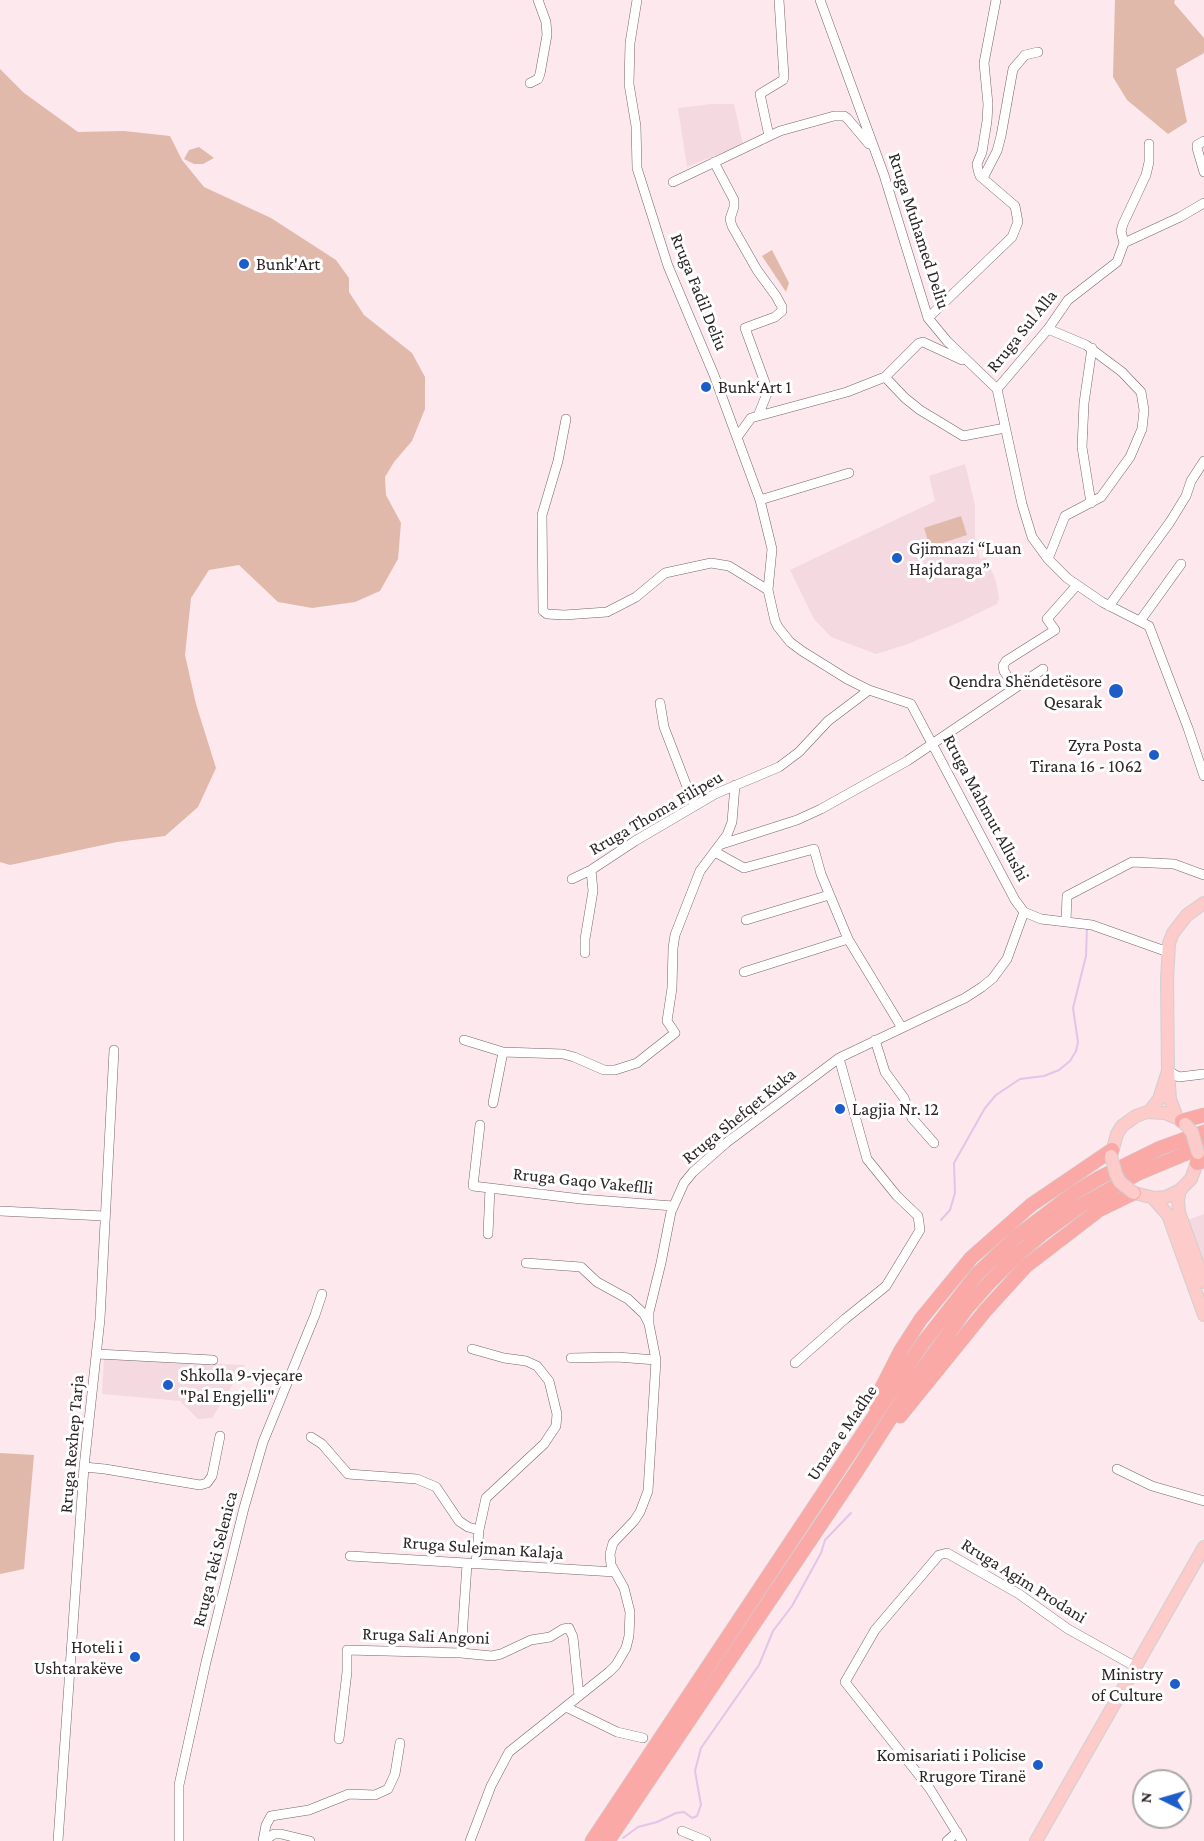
<!DOCTYPE html>
<html>
<head>
<meta charset="utf-8">
<style>
  body { margin:0 }
  #map { position:relative; width:1204px; height:1841px; overflow:hidden; background:#fce8ed; font-family:"Crimson Pro",serif }
  canvas { display:block }
  .north { position:absolute; left:1132px; top:1769px; width:60px; height:60px; box-sizing:border-box; background:#fff; border:2px solid #aba8a9; border-radius:50%; rotate:275deg; font-size:16px; font-weight:700; line-height:24px; text-align:center; color:#2d2527 }
  .north::after { content:''; display:block; margin:auto; width:21px; height:27px; background:#1d5dc9; clip-path:polygon(50% 0,100% 100%,50% 72%,0 100%) }
</style>
</head>
<body>
<div id="map">
<canvas width="1204" height="1841"></canvas>
<div class="north">N</div>
</div>
<script>
const context = document.querySelector('canvas').getContext('2d');
context.lineJoin = 'round';
function paint(path, color) { context.fillStyle = color; context.fill(path, 'evenodd'); }
const poly = rows => new Path2D(rows.map(r => 'M' + r).join(''));
function stroke(path, color, width, dash) { context.strokeStyle = color; context.lineWidth = width; context.lineCap = dash ? 'butt' : 'round'; context.setLineDash(dash || []); context.stroke(path); }
function drawText(font, color, halo, rows, align = 'center') {
  context.font = font + ' "Crimson Pro",serif'; context.lineWidth = 6; context.setLineDash([]); context.textBaseline = 'middle'; context.strokeStyle = halo; context.fillStyle = color; for (const [text, x, y, turn = 0] of rows) {
    context.save(); context.translate(x, y); context.rotate((+turn || 0) * Math.PI / 180); context.textAlign = isNaN(turn) ? turn : align; if (halo) context.strokeText(text, 0, 0); context.fillText(text, 0, 0); context.restore();
  }
}
paint(poly([
  [711,104,734,104,743,144,687,167,678,108],
  [965,464,975,505,975,538,980,559,986,557,996,581,999,598,997,604,960,622,908,644,876,654,831,637,814,619,790,570,935,501,929,476],
  [1204,1214,1204,1266,1188,1220],
  [104,1358,165,1362,245,1365,212,1418,198,1419,180,1401,102,1394]
]), '#f5d9e0');
paint(poly([
  [1115,0,1175,0,1174,3,1204,38,1204,53,1176,69,1187,122,1168,134,1127,100,1113,77],
  [0,69,24,93,78,132,124,131,170,136,182,160,204,187,271,218,336,260,349,278,349,292,364,315,412,353,425,377,425,409,412,441,394,462,385,477,386,495,401,523,398,559,380,591,355,602,312,608,278,602,239,565,209,570,191,598,185,655,196,704,216,768,198,807,165,836,117,842,10,865,0,862],
  [199,147,214,158,203,164,194,164,184,159,189,150],
  [772,250,789,283,786,292,762,256],
  [961,516,967,535,930,547,924,528],
  [0,1453,34,1455,24,1569,0,1574]
]), '#e0b9ab');
stroke(poly([
  [941,1220,950,1210,955,1193,954,1163,985,1108,996,1095,1020,1079,1044,1076,1059,1070,1070,1061,1076,1051,1078,1042,1073,1008,1086,956,1087,926],
  [623,1838,638,1827,657,1822,676,1813,684,1812,692,1818,697,1816,701,1805,695,1771,701,1748,759,1665,773,1631,792,1606,821,1553,825,1540,851,1513]
]), '#e2c5e8', 2);
const minor = poly([
  [637,0,630,43,629,84,636,126,637,168,668,266,714,375,760,500,772,549,768,590,775,621,778,627,790,642,802,651,847,679,869,690,911,704,1015,900,1024,912,1041,919,1092,925,1168,952],
  [820,0,884,175,928,318,947,341,997,389,1022,504,1032,537,1048,559,1067,578,1102,602,1149,626,1188,728,1204,776],
  [530,83,538,79,540,74,547,35,546,22,538,0],
  [769,136,760,94,783,80,784,77,779,0],
  [1204,141,1197,145,1197,148,1204,172],
  [714,162,734,200,734,207,730,219,732,226,757,270,776,296,782,307,782,311,775,317,745,328,768,391,758,416],
  [983,178,997,151,1001,136,1013,69,1025,55,1038,52],
  [673,182,780,131,834,116,844,116,847,118,869,144],
  [1124,243,1180,217,1204,203],
  [928,318,1012,237,1018,222,1015,206,980,176,978,170,977,164,982,152,987,121,988,104,984,63,996,0],
  [885,377,905,398,920,410,963,436,1005,428],
  [997,389,1048,329,1068,300,1117,262,1124,243,1121,231,1123,224,1146,175,1149,162,1149,144],
  [566,419,558,461,542,515,543,611,547,614,564,615,607,612,636,597,665,573,711,563,729,566,768,590],
  [738,436,751,418,847,392,885,377,919,343,923,342,962,360],
  [760,500,849,473],
  [1091,503,1082,447,1084,403,1092,348],
  [1048,559,1065,516,1101,497,1130,457,1142,429,1144,410,1141,392,1122,372,1086,345,1048,329],
  [1109,606,1170,522,1186,496,1191,481,1204,461],
  [1140,621,1181,564],
  [1015,688,1043,669],
  [660,703,664,727,694,805],
  [722,844,797,820,821,809,907,761,1015,688,1004,671,1003,666,1006,661,1055,630,1047,619,1077,585],
  [715,852,744,868,814,849,821,874,848,939,902,1028],
  [572,879,591,870,635,841,715,794,779,767,799,752,828,721,869,690],
  [746,920,829,895],
  [1066,921,1067,896,1132,862,1174,864,1204,875],
  [585,953,585,939,593,891,591,870],
  [744,972,848,939],
  [464,1040,503,1052,493,1103],
  [875,1040,885,1072,904,1098,912,1118,934,1143],
  [503,1052,563,1054,574,1057,604,1070,615,1070,637,1063,675,1033,667,1021,672,988,673,948,675,935,700,871,727,835,732,822,735,785],
  [1168,1071,1179,1077,1204,1074],
  [480,1125,473,1186,581,1199,673,1206],
  [0,1211,104,1216],
  [488,1234,490,1188],
  [526,1263,581,1267,597,1282,628,1299,644,1314,648,1322],
  [472,1349,504,1358,526,1361,537,1366,549,1381,557,1414,556,1426,544,1444,486,1498,479,1530,476,1564],
  [97,1354,213,1360],
  [571,1358,617,1357,656,1360],
  [795,1363,845,1319,886,1286,920,1230,918,1216,897,1196,867,1159,839,1058],
  [311,1437,322,1444,348,1474,417,1479,436,1487,459,1521,468,1527,479,1530],
  [84,1467,105,1469,200,1485,207,1483,212,1476,220,1436],
  [1117,1469,1152,1486,1204,1501],
  [350,1556,615,1572],
  [461,1653,467,1564],
  [566,1707,617,1732,643,1738],
  [339,1739,347,1672,347,1650,461,1653,492,1656,501,1654,531,1640,550,1637,563,1629,569,1628,573,1637,579,1696],
  [682,1831,706,1841],
  [58,1841,84,1467,100,1319,114,1050],
  [179,1841,179,1785,206,1662,244,1508,263,1442,315,1315,322,1294],
  [263,1841,266,1825,271,1816,309,1810,349,1794,375,1795,388,1789,395,1774,400,1743],
  [264,1841,274,1834,281,1834,310,1841],
  [470,1841,491,1786,509,1752,609,1672,616,1665,626,1648,629,1636,630,1612,624,1588,611,1565,610,1554,613,1543,634,1521,640,1512,648,1491,656,1360,649,1324,649,1312,661,1263,671,1212,684,1183,693,1172,726,1143,839,1058,965,998,982,987,993,978,1007,959,1024,912],
  [947,1841,957,1832],
  [962,1841,930,1789,845,1682,875,1630,939,1555,947,1553,1019,1594,1068,1629,1136,1667]
]);
const major = poly([
  [1168,1071,1167,980,1169,943,1173,933,1187,915,1204,903],
  [1149,1112,1159,1099,1168,1071,1170,1099,1177,1118],
  [1111,1156,1117,1134,1122,1126,1136,1116,1147,1112,1165,1113,1177,1118,1185,1124],
  [1180,1190,1178,1200,1179,1212,1204,1282],
  [1134,1193,1155,1198,1166,1197,1180,1190,1191,1179,1197,1163,1198,1156],
  [1153,1198,1168,1215,1204,1315],
  [1036,1841,1204,1547]
]);
const highway = poly([
  [1182,1121,1204,1115],
  [1197,1163,1204,1161],
  [874,1403,901,1350,921,1319,971,1258,1031,1205,1112,1150],
  [900,1416,985,1311,1026,1266,1099,1210,1134,1193],
  [592,1841,923,1343,977,1274,1016,1237,1074,1193,1099,1178,1160,1148,1204,1132],
  [608,1841,856,1472,915,1380,966,1309,989,1283,1017,1255,1043,1233,1080,1206,1139,1173,1204,1146]
]);
stroke(minor, '#766569', 10);
stroke(major, '#d1cfcf', 14);
stroke(highway, '#d1cfcf', 15);
stroke(minor, '#fff', 9);
stroke(major, '#fccbca', 12);
stroke(highway, '#faa9a7', 14);
const majorBridge = poly([
  [1185,1124,1192,1132,1198,1153],
  [1111,1156,1116,1174,1120,1182,1134,1193]
]);
stroke(majorBridge, '#d1cfcf', 14, []);
stroke(majorBridge, '#fccbca', 12);
for (const [x, y, r, color] of [
  [244,264,6,"#1d5dc9"],
  [706,387,6,"#1d5dc9"],
  [897,558,6,"#1d5dc9"],
  [1116,691,8,"#1d5dc9"],
  [1154,755,6,"#1d5dc9"],
  [840,1109,6,"#1d5dc9"],
  [168,1385,6,"#1d5dc9"],
  [135,1657,6,"#1d5dc9"],
  [1175,1684,6,"#1d5dc9"],
  [1038,1765,6,"#1d5dc9"]
]) { const dot = new Path2D(); dot.arc(x, y, r, 0, 2 * Math.PI); context.fillStyle = color; context.fill(dot); stroke(dot, '#fff', 2); }
drawText('18px', '#2d2527', '#fff', [
  ["Rruga Muhamed Deliu",919,231,72],
  ["Rruga Fadil Deliu",699,292,68],
  ["Rruga Sul Alla",1022,331,-51],
  ["Rruga Mahmut Allushi",986,808,62],
  ["Rruga Thoma Filipeu",656,813,-30],
  ["Rruga Shefqet Kuka",739,1116,-39],
  ["Rruga Gaqo Vakeflli",583,1181,6],
  ["Unaza e Madhe",842,1433,-56],
  ["Rruga Rexhep Tarja",72,1444,-85],
  ["Rruga Sulejman Kalaja",483,1548,4],
  ["Rruga Teki Selenica",215,1559,-76],
  ["Rruga Agim Prodani",1024,1581,32],
  ["Rruga Sali Angoni",426,1636,2]
]);
drawText('18px', '#2d2527', '#fff', [
  ["Bunk'Art",256,264],
  ["Bunk‘Art 1",718,387],
  ["Gjimnazi “Luan",909,548],
  ["Hajdaraga”",909,569],
  ["Qendra Shëndetësore",1102,681,"right"],
  ["Qesarak",1102,702,"right"],
  ["Zyra Posta",1142,745,"right"],
  ["Tirana 16 - 1062",1142,766,"right"],
  ["Lagjia Nr. 12",852,1109],
  ["Shkolla 9-vjeçare",180,1375],
  ["\"Pal Engjelli\"",180,1396],
  ["Hoteli i",123,1647,"right"],
  ["Ushtarakëve",123,1668,"right"],
  ["Ministry",1163,1674,"right"],
  ["of Culture",1163,1695,"right"],
  ["Komisariati i Policise",1026,1755,"right"],
  ["Rrugore Tiranë",1026,1776,"right"]
], 'left');
</script>
</body>
</html>
